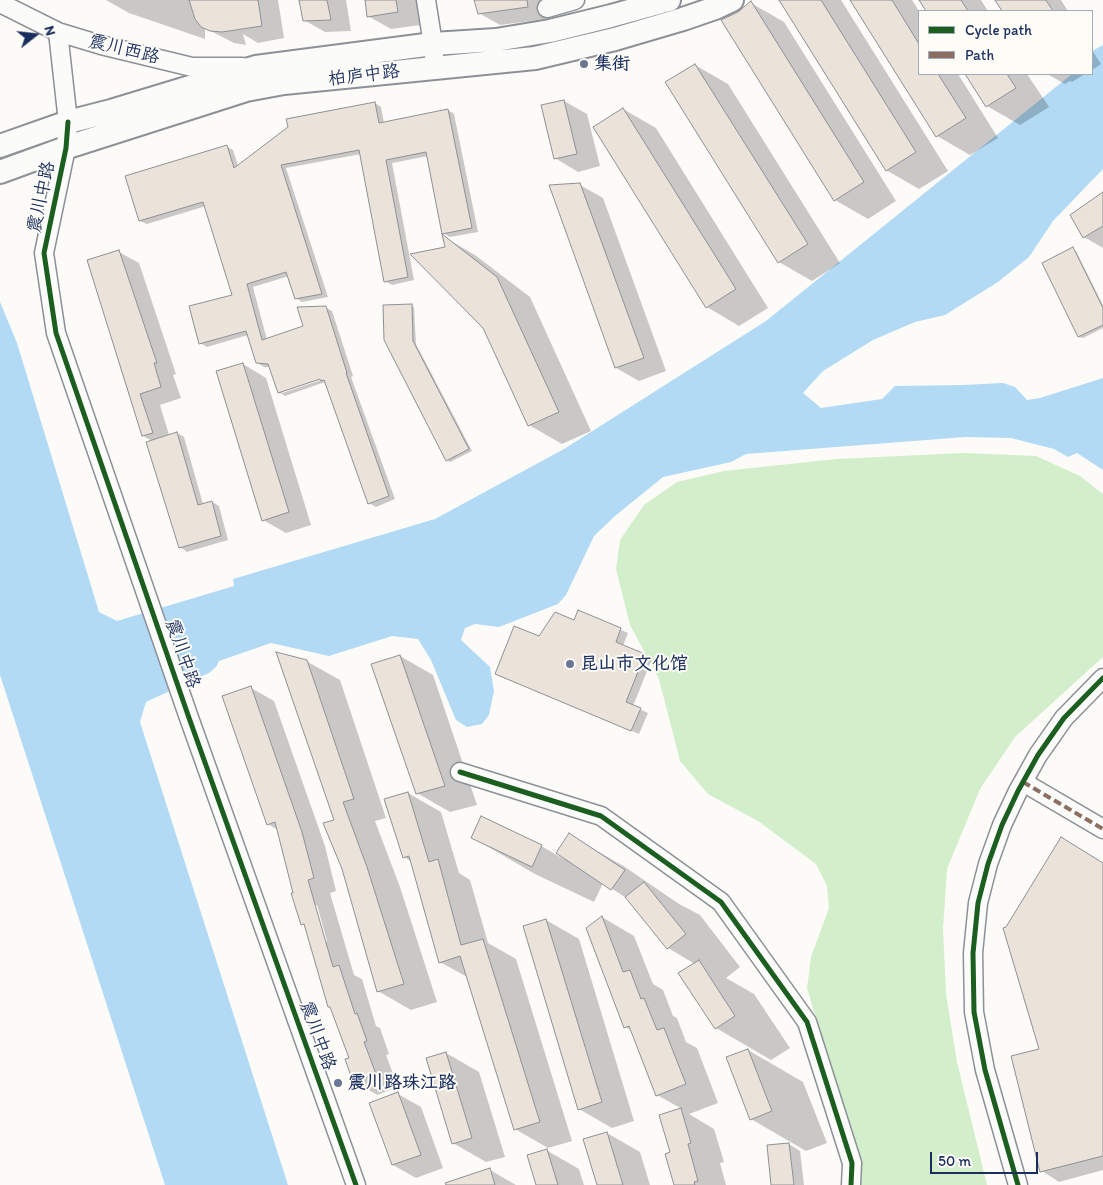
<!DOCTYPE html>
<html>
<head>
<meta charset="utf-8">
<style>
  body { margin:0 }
  #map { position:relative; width:1103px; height:1185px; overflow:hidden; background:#fcfbf8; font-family:Itim,sans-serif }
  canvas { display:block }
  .legend { position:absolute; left:918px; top:10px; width:175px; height:65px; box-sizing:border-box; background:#fdfcf7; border:1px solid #a3aaba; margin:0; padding:6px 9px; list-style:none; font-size:15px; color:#1b2f5e }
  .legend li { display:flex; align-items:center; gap:10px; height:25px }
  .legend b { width:25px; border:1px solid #a3aaba }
  .north { position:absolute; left:10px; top:10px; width:50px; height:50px; -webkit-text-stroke:4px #fdfcf7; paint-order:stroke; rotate:74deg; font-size:14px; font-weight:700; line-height:20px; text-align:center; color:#1b2f5e }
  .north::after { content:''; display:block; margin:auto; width:18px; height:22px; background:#1b2f5e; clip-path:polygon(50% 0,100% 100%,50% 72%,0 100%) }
  .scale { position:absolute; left:930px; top:1152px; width:108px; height:22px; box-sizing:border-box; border:2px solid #1b2f5e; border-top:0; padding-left:6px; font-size:15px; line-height:18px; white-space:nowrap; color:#1b2f5e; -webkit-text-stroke:4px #fdfcf7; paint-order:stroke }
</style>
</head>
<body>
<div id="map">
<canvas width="1103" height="1185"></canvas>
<ul class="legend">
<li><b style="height:6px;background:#1b5e20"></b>Cycle path</li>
<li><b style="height:6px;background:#8d6e63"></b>Path</li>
</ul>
<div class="north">N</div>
<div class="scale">50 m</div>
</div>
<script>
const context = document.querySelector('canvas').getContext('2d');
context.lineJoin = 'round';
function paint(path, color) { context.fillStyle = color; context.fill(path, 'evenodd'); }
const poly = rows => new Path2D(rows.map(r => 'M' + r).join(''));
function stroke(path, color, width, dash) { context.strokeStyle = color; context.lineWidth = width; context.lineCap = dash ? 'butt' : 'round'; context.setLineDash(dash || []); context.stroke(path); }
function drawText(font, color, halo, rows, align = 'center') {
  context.font = font + ' Itim,"LXGW WenKai TC",sans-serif'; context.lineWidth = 4; context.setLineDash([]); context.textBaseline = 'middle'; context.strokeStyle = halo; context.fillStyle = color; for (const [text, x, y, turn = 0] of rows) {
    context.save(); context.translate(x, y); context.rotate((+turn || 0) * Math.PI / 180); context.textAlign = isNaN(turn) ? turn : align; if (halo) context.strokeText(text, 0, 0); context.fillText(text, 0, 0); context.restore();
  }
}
paint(poly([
  [963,453,1036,456,1080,476,1103,494,1103,657,1015,737,980,789,947,869,943,929,946,994,957,1062,987,1185,857,1185,858,1156,807,988,811,957,829,908,827,886,816,864,758,821,708,794,680,761,659,679,630,625,616,569,620,540,644,505,677,482,724,471,836,459]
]), '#d3eeca');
paint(poly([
  [1103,45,1103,169,1053,221,1029,257,998,282,945,315,915,322,873,340,823,371,803,393,821,408,882,399,895,386,963,385,1003,383,1015,387,1027,400,1040,398,1103,378,1103,470,1077,453,1068,457,1054,449,1011,438,965,437,746,454,731,462,663,477,615,516,594,536,566,595,558,604,499,627,475,624,465,628,461,640,490,667,494,691,489,715,482,724,467,727,456,720,431,660,418,639,392,636,329,656,271,643,219,661,216,667,209,673,146,702,140,722,288,1185,165,1185,0,675,0,302,17,343,99,612,117,621,234,586,233,579,435,519,564,449,766,321,1072,74,1092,74,1092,51]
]), '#b2daf4');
paint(poly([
  [106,0,278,0,284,38,258,43,243,34,246,45,234,43,205,28,205,39,129,13],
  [301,0,346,0,351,31,325,32,304,20],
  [366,0,416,0,420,25,391,29,368,16],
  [475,0,567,0,542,7,545,19,500,25,479,13],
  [780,0,841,0,948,171,919,189,886,170],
  [852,0,912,0,919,11,919,74,958,74,998,138,970,155,937,136],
  [921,0,981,0,988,11,928,11],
  [997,0,1061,0,1068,11,1004,11],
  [751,3,784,22,896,201,868,219,835,200,738,13],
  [1092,50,1101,64,1092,70],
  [695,65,728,84,840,263,812,281,779,262],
  [967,74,1027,74,1049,107,1020,125,987,106],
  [1047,74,1085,74,1072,82,1070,81,1065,84],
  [564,101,587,114,600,166,578,172,555,158],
  [375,103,381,107,384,123,448,110,454,114,478,232,450,237,443,233,428,156,392,163,414,280,392,285,385,281,361,154,286,168,328,297,302,302,296,298,289,276,253,287,267,340,305,327,325,307,332,311,353,376,351,377,395,499,376,507,369,503,325,382,285,396,279,392,270,367,264,367,257,363,248,335,207,347,200,343,233,295,206,206,147,224,140,221,226,146,233,150,238,166],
  [326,375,327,378,282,393,282,390],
  [623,109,656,128,768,308,739,326,707,307],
  [580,185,603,198,666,371,639,381,616,368,551,186],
  [1103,193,1103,248,1084,237,1072,216],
  [444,237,475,255,530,297,591,431,562,444,529,425,446,248],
  [1073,249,1076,251,1103,305,1103,328,1083,338,1079,337,1044,263],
  [119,252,139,263,176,374,173,375,181,398,160,405,169,435,177,433,184,437,203,504,212,502,219,506,228,540,187,552,180,547,152,441,143,436],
  [411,305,414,307,416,344,472,451,450,462,447,460,384,306],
  [243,364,266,378,311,525,286,533,263,520],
  [578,611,628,633,623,646,652,659,633,706,648,713,639,734,503,677,540,637,574,621],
  [400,656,433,675,477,805,450,812,417,793],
  [306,661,340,680,386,818,375,821,400,887,437,1002,411,1010,378,991,336,821],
  [251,688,274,701,325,846,336,891,330,893,354,975,362,979,376,1026,380,1028,389,1054,386,1055,398,1087,377,1095,354,1081,350,1058,306,926,302,924,278,830,268,824],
  [314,905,317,905,327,941,325,942],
  [408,793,441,812,459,873,470,880,488,943,516,959,572,1141,548,1148,515,1129,469,978,440,962,412,862,404,857],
  [570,835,625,867,679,904,700,915,740,967,726,978,754,994,790,1048,771,1060,716,1028,680,974,695,964,668,948,628,899,603,883,594,902,535,874,473,838,541,846,564,859],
  [1103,864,1103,1170,1059,1182,1042,1171],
  [602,917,634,936,653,984,663,990,673,1016,677,1018,686,1042,697,1048,718,1103,689,1114,714,1129,724,1162,720,1163,726,1185,675,1185,672,1153,661,1116,682,1109,657,1095,633,1031,625,1027],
  [546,920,579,939,634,1121,612,1128,579,1109],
  [748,1050,803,1082,827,1143,806,1151,751,1119],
  [446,1053,479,1072,505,1157,486,1162,453,1143],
  [398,1094,421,1107,443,1168,416,1178,393,1165],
  [607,1133,640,1152,650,1185,598,1185],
  [789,1144,800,1151,804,1185,772,1185],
  [546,1150,579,1169,584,1185,537,1185],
  [490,1170,516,1185,467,1185]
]), '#0003');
const building = poly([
  [189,0,258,0,262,26,222,32,210,31,201,27,195,19,189,0],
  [299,0,327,0,331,20,303,21,299,0],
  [365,0,396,0,398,12,367,17,365,0],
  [474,0,527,0,528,7,478,14,474,0],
  [779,0,821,0,916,152,886,171,779,0],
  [850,0,892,0,919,44,919,74,938,74,966,118,936,137,850,0],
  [919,0,961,0,968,11,926,11,919,0],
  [995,0,1046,0,1053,11,1002,11,995,0],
  [751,1,864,182,834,201,721,20,738,12,751,1],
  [695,64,808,244,778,263,665,82,695,64],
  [965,74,1007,74,1016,88,986,107,965,74],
  [564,100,577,154,554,159,541,105,564,100],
  [375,102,379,123,448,109,472,228,442,234,426,152,386,160,408,277,384,282,359,150,281,165,322,294,295,299,286,272,247,284,262,340,303,326,297,307,326,306,347,373,346,373,389,496,368,504,324,380,321,381,320,379,278,393,268,364,256,363,246,331,199,344,189,306,232,295,203,202,139,221,125,176,227,145,234,168,288,127,286,119,375,102],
  [623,108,736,289,706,308,593,127,623,108],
  [580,183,644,358,615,368,549,185,580,183],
  [1103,192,1103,226,1083,238,1070,215,1103,192],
  [442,234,497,277,559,412,528,426,483,328,410,254,445,247,442,234],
  [1073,247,1103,308,1103,325,1078,337,1042,263,1073,247],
  [119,250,157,363,154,363,161,387,140,394,153,433,142,436,87,260,119,250],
  [412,304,413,341,469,449,446,461,384,340,383,305,412,304],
  [243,363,289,512,262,521,216,371,243,363],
  [177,432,198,505,212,501,221,536,179,548,146,442,177,432],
  [578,610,621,628,616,642,645,654,626,702,641,708,631,731,495,674,514,626,539,636,555,612,574,620,578,610],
  [276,652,307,660,354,799,343,802,367,867,404,984,377,992,342,869,323,823,334,820,276,652],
  [400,655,445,786,416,794,371,664,400,655],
  [251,686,302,832,314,878,308,880,333,967,339,965,355,1014,357,1013,367,1041,364,1042,376,1074,353,1082,345,1059,349,1058,330,1007,328,1007,304,924,301,925,291,893,293,893,275,822,267,825,222,696,251,686],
  [408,792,429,862,438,859,461,945,483,939,540,1122,514,1130,460,956,439,963,409,856,403,858,384,799,408,792],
  [481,816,542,845,532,867,471,838,481,816],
  [569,833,625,870,611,890,556,853,569,833],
  [1061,837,1103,863,1103,1156,1040,1172,1011,1056,1039,1049,1003,928,1006,927,1061,837],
  [644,882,686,934,667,949,625,897,644,882],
  [602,916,623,972,630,970,641,999,644,998,657,1030,664,1028,686,1084,656,1096,629,1026,624,1028,586,928,602,916],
  [546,919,602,1102,578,1110,523,926,546,919],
  [699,960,735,1016,715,1029,678,973,699,960],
  [748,1049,772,1111,750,1120,726,1057,748,1049],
  [446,1052,472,1138,452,1144,426,1058,446,1052],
  [398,1092,421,1155,392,1165,369,1103,398,1092],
  [681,1108,691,1143,688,1144,698,1181,694,1182,695,1185,674,1185,665,1154,670,1152,659,1115,681,1108],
  [607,1132,623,1185,597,1185,583,1139,607,1132],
  [789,1143,794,1185,771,1185,767,1145,789,1143],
  [547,1149,558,1185,536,1185,527,1155,547,1149],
  [490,1168,495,1185,446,1185,445,1183,490,1168]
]);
paint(building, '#ebe3d9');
stroke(building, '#8c9097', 1);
const minor = poly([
  [426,0,433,44,434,56],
  [0,3,58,32,101,45,192,67,243,67],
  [547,8,575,0],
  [58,32,68,122,66,148,44,253,56,333,188,715,356,1185],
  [460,772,601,816,721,902,807,1022,852,1163,851,1185],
  [1023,782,1103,829],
  [1018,1185,985,1070,974,1012,973,953,978,903,988,864,1002,825,1018,791,1038,755,1064,718,1103,678]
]);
const major = poly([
  [0,146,68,122,111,111,256,67,433,44,496,40,550,31,611,16,669,0],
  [0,172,74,145,246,90,284,83,535,58,615,39,683,19,715,8,732,0]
]);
stroke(minor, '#8c9097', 21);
stroke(major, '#8c9097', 26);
stroke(minor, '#fbfbf9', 18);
stroke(major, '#fbfbf9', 22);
stroke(poly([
  [1023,782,1103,829]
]), '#8d6e63', 4, [8, 4]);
stroke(poly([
  [68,122,66,148,44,253,56,333,188,715,356,1185],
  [460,772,601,816,721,902,807,1022,852,1163,851,1185],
  [1018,1185,985,1070,974,1012,973,953,978,903,988,864,1002,825,1018,791,1038,755,1064,718,1103,678]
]), '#1b5e20', 5);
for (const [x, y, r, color] of [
  [584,64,5,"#6a7694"],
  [570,664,5,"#6a7694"],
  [338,1083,5,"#6a7694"]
]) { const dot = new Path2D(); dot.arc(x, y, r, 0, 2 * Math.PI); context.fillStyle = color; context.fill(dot); stroke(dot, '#fdfcf7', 2); }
drawText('18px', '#1b2f5e', '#fdfcf7', [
  ["震川西路",124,50,14],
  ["柏庐中路",364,76,-7],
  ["震川中路",42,197,-78],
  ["震川中路",182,654,71],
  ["震川中路",317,1036,70]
]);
drawText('bold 18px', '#1b2f5e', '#fdfcf7', [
  ["集街",594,64],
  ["昆山市文化馆",580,664],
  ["震川路珠江路",348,1083]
], 'left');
</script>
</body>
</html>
